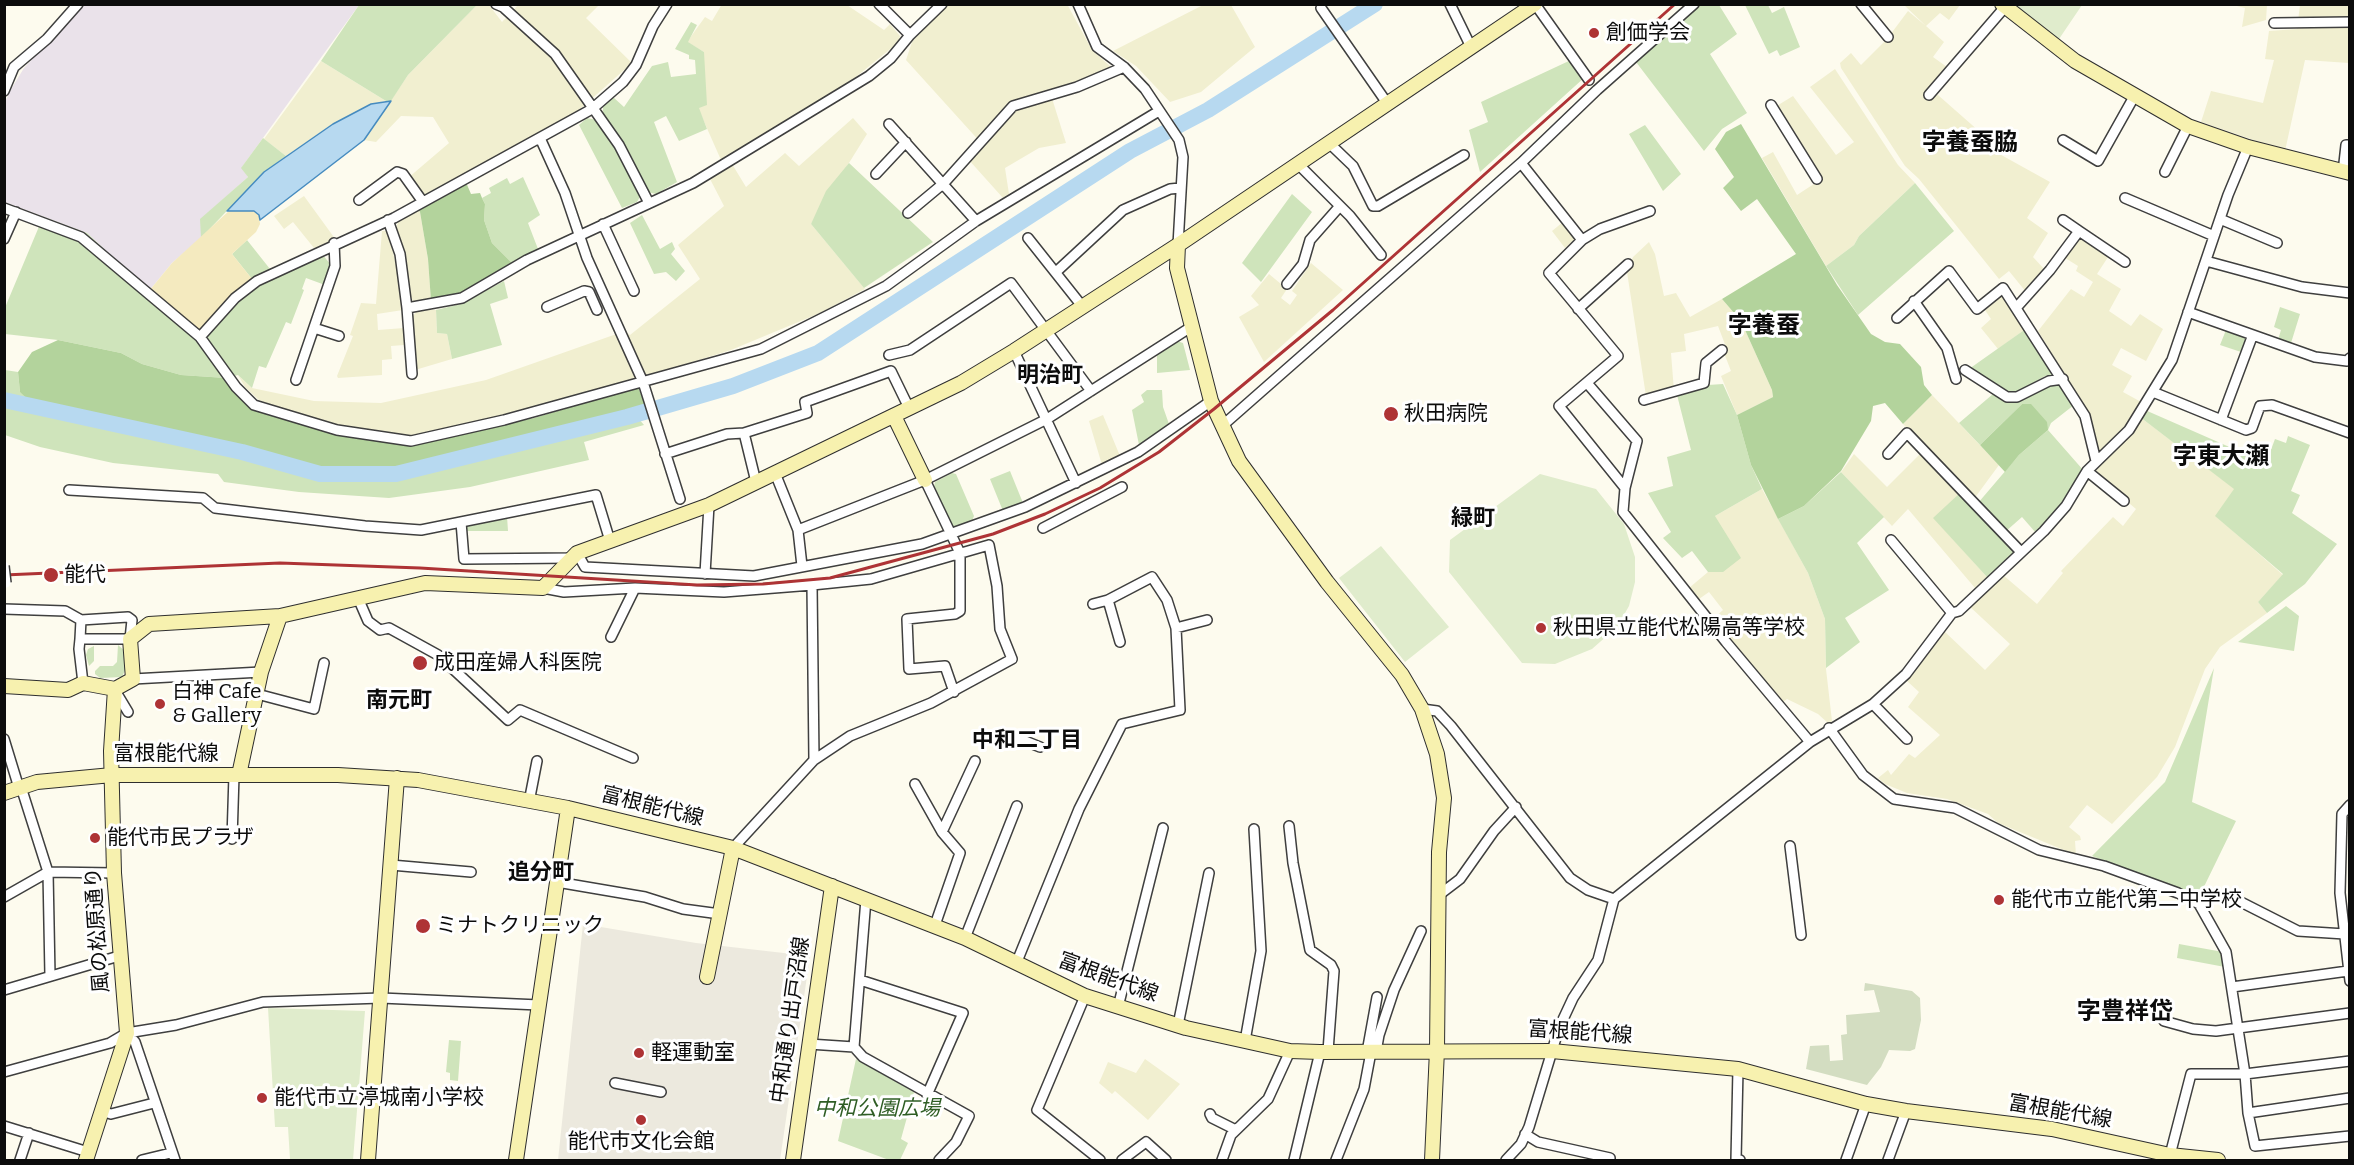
<!DOCTYPE html>
<html>
<head>
<meta charset="utf-8">
<style>
  body { margin:0 }
  #map { position:relative; width:2354px; height:1165px; overflow:hidden; background:#fdfbee; font-family:Bitter,serif }
  canvas { display:block }
  .frame { position:absolute; inset:0; border:6px solid #0c0c0c; pointer-events:none }
</style>
</head>
<body>
<div id="map">
<canvas width="2354" height="1165"></canvas>
<div class="frame"></div>
</div>
<script>
const context = document.querySelector('canvas').getContext('2d');
context.lineJoin = 'round';
function paint(path, color) { context.fillStyle = color; context.fill(path, 'evenodd'); }
const poly = rows => new Path2D(rows.map(r => 'M' + r).join(''));
function stroke(path, color, width, dash) { context.strokeStyle = color; context.lineWidth = width; context.lineCap = dash ? 'butt' : 'round'; context.setLineDash(dash || []); context.stroke(path); }
function drawText(font, color, halo, rows, align = 'center') {
  context.font = font + ' Bitter,"Noto Sans JP",serif'; context.lineWidth = 6; context.setLineDash([]); context.textBaseline = 'middle'; context.strokeStyle = halo; context.fillStyle = color; for (const [text, x, y, turn = 0] of rows) {
    context.save(); context.translate(x, y); context.rotate((+turn || 0) * Math.PI / 180); context.textAlign = isNaN(turn) ? turn : align; if (halo) context.strokeText(text, 0, 0); context.fillText(text, 0, 0); context.restore();
  }
}
paint(poly([
  [83,5,359,5,242,167,248,177,201,219,201,238,172,263,149,291,87,233,5,202,4,104,10,91,24,68]
]), '#eae2ea');
paint(poly([
  [722,4,847,5,884,30,890,24,900,36,899,42,836,93,721,160,698,108,704,52,687,42,705,17,712,21],
  [1067,4,1092,50,1112,68,1110,71,1050,92,1066,143,1039,148,1005,168,1009,194,1003,198,968,159,982,144,906,60,912,42,945,5],
  [477,5,489,5,502,22,518,5,599,5,586,18,632,63,571,117,424,200,408,178,449,143,433,117,401,116,376,142,364,140,408,75],
  [1203,5,1231,5,1255,47,1201,92,1170,102,1136,66,1113,51],
  [1904,5,1960,5,1949,20,1940,13,1926,26,1944,42,1933,57,1947,67,1930,88,1980,132,1976,141,2050,182,2027,218,2048,233,2033,257,2045,270,2026,292,2009,271,1999,279,1919,179,1905,166,1841,68,1840,63,1851,53,1861,65,1887,39,1908,11,1926,26],
  [2233,5,2267,5,2266,20,2242,27,2245,8],
  [2300,5,2349,5,2349,63,2305,60,2285,151,2201,122,2211,91,2263,103,2274,60,2265,59,2269,31,2297,29],
  [321,61,386,101,371,104,333,124,286,156,264,139],
  [1835,69,1898,165,1915,183,1859,236,1854,245,1826,266,1762,158,1773,152,1797,195,1820,180,1775,107,1793,96,1836,155,1854,142,1810,87],
  [853,118,867,134,811,224,865,289,820,313,731,350,554,405,408,436,340,425,279,410,259,400,245,387,238,375,252,388,314,401,381,403,486,380,625,331,630,335,700,279,678,245,724,206,710,179,732,164,746,187,785,153,799,166],
  [304,196,336,240,314,248,293,222,284,229,274,216],
  [417,208,420,212,428,259,431,301,415,303,410,297,405,263,396,229,399,218],
  [1563,222,1576,238,1565,248,1552,231],
  [382,231,388,231,400,283,403,310,377,314,378,330,404,328,404,345,391,346,392,359,382,360,382,375,338,378,337,376,353,336,350,335,361,303,376,304],
  [2079,234,2110,254,2097,274,2121,289,2109,311,2131,326,2140,314,2163,329,2146,361,2121,348,2112,365,2132,376,2123,392,2143,403,2127,429,2103,452,2097,450,2088,415,2075,391,2038,331,2071,289,2084,297,2093,282,2076,271,2078,266,2062,256],
  [1649,242,1655,254,1664,296,1676,293,1690,317,1722,299,1741,321,1772,390,1773,397,1737,415,1721,376,1731,371,1724,353,1726,347,1718,326,1684,334,1686,351,1671,353,1674,391,1646,396,1627,272,1633,257],
  [1311,263,1343,290,1264,362,1239,317,1259,305,1251,296,1269,274,1287,289,1281,298,1290,305,1297,295,1292,291],
  [2002,293,2027,328,1998,349,1981,328,1991,319,1985,310],
  [418,310,436,310,437,333,447,334,452,359,415,370,411,318],
  [1932,395,1999,465,1971,503,1934,518,1987,577,1975,588,1908,509,1892,526,1841,472,1854,454,1887,487,1922,452,1903,431,1907,428,1903,424],
  [1103,415,1120,456,1102,465,1089,421],
  [2140,417,2235,489,2216,516,2283,575,2258,602,2267,613,2220,647,2205,669,2175,747,2157,777,2112,824,2087,805,2069,827,2080,836,2081,840,2075,841,2076,855,1998,823,1988,814,1947,799,1907,793,1885,784,1878,778,1888,770,1891,775,1909,754,1915,758,1940,735,1908,707,1919,692,1907,681,1944,631,1985,670,2010,644,1968,605,2003,575,2037,604,2063,573,2061,571,2113,517,2123,526,2136,509,2092,472,2131,433],
  [1762,489,1808,573,1825,619,1826,669,1832,721,1829,724,1818,714,1787,699,1782,703,1713,619,1723,610,1709,592,1699,599,1689,588,1708,572,1723,572,1715,516],
  [1145,1059,1180,1084,1148,1120,1115,1091,1112,1094,1099,1083,1108,1062,1136,1073]
]), '#f1efd0');
paint(poly([
  [359,5,477,5,408,75,391,101,386,101,321,61],
  [1699,5,1719,5,1737,34,1710,54,1747,113,1722,129,1704,151,1636,62],
  [1745,5,1768,5,1772,13,1784,7,1800,47,1780,56,1777,50,1769,54],
  [691,22,697,25,688,42,704,52,707,105,699,108,707,129,679,141,666,116,654,122,677,182,656,194,648,192,629,152,603,116,603,107,613,97,624,107,652,66,668,62,671,77,696,74,695,60,689,59,689,55,675,49],
  [1571,60,1585,77,1480,172,1469,130,1488,122,1481,102],
  [587,118,597,120,615,147,641,195,637,202,622,208,579,125],
  [1645,125,1681,174,1663,191,1629,134],
  [263,138,286,156,264,172,201,238,200,219,248,177,241,168],
  [849,163,933,242,864,288,811,224,826,191],
  [523,177,540,215,528,223,538,249,512,263,492,243,484,220,485,204,482,198,491,193,489,188,507,178,510,184],
  [1915,183,1954,231,1858,315,1826,266,1854,245,1859,236],
  [1292,194,1312,212,1261,282,1242,263],
  [642,215,660,249,672,242,675,249,671,254,685,271,676,281,666,272,654,274,630,223],
  [43,217,87,233,149,291,236,293,244,298,262,283,322,254,331,265,325,285,306,278,302,289,304,290,291,324,286,322,266,368,259,366,252,388,238,375,226,378,181,375,142,364,121,353,58,340,5,334,4,310],
  [247,240,270,269,252,279,232,254],
  [504,281,508,298,490,304,502,345,452,359,447,334,437,333,436,310,461,304],
  [2280,307,2300,314,2291,343,2278,340,2281,330,2274,327],
  [2027,328,2056,375,2045,376,2019,391,2010,392,2002,392,1969,369],
  [2226,330,2246,337,2241,352,2220,345],
  [1177,341,1183,343,1190,370,1157,373,1157,354],
  [5,370,18,372,20,392,320,470,397,471,633,412,644,425,584,442,589,460,470,487,389,498,299,492,224,482,218,474,113,463,40,447,5,435],
  [2061,382,2074,405,2051,423,2048,430,2084,471,2063,503,2036,533,2022,517,2005,532,1978,503,2019,455,2048,430,2022,404,1980,445,1959,423,1993,394,2010,402,2048,384],
  [1723,384,1737,415,1751,465,1762,489,1715,516,1741,558,1723,572,1708,572,1692,551,1682,558,1663,538,1671,532,1648,493,1673,486,1667,457,1691,450,1677,395,1708,385],
  [1147,390,1162,390,1163,407,1169,424,1139,445,1132,410,1144,402,1141,395],
  [2145,410,2266,463,2275,439,2286,443,2288,436,2310,445,2291,491,2300,495,2292,513,2337,544,2305,584,2267,613,2258,602,2283,574,2215,516,2234,489,2140,417],
  [1010,471,1023,503,1003,511,990,479],
  [1841,472,1884,517,1857,543,1889,590,1845,618,1860,642,1826,668,1825,619,1808,573,1778,519,1804,506],
  [952,473,956,474,974,516,972,521,956,528,951,525,934,487,935,482],
  [1961,492,2015,551,1987,577,1933,518],
  [507,516,508,531,465,531,465,524],
  [2286,606,2299,616,2294,651,2238,642],
  [118,645,125,651,126,668,122,677,100,678,95,674,95,671,100,666,113,666,117,662],
  [94,646,94,661,89,666,86,655,88,649],
  [2214,668,2192,802,2236,821,2198,899,2092,856,2165,782],
  [2179,944,2223,952,2225,967,2177,958],
  [449,1040,461,1041,458,1081,450,1080,450,1073,446,1072],
  [856,1059,914,1092,901,1139,908,1143,900,1160,889,1160,838,1141]
]), '#cfe4bb');
paint(poly([
  [1741,124,1837,285,1871,334,1885,342,1900,344,1921,367,1924,385,1932,395,1903,424,1885,403,1873,406,1871,421,1841,471,1804,506,1778,519,1751,465,1737,415,1773,397,1772,390,1741,321,1722,299,1796,254,1757,199,1741,211,1723,188,1734,177,1715,149,1726,132],
  [465,180,471,194,480,193,482,198,485,204,484,220,492,243,512,263,458,296,431,301,428,259,420,212,417,208],
  [58,340,121,353,142,364,181,375,226,378,248,405,414,444,534,418,638,387,647,409,397,471,320,470,206,440,31,402,20,392,18,372,32,352],
  [2022,404,2031,404,2047,422,2048,430,2019,455,2005,472,1980,445]
]), '#b3d39c');
paint(poly([
  [230,210,254,211,259,215,260,224,256,232,232,254,252,279,200,332,149,291,172,263]
]), '#f4eabf');
paint(poly([
  [1865,983,1912,991,1920,998,1921,1020,1915,1049,1910,1051,1889,1050,1881,1067,1867,1085,1806,1069,1810,1046,1829,1045,1830,1061,1843,1060,1841,1035,1847,1034,1846,1015,1880,1012,1874,990,1864,991]
]), '#d3ddc1');
paint(poly([
  [2006,5,2082,5,2057,42],
  [1540,474,1596,489,1624,524,1635,557,1635,582,1629,606,1617,627,1592,649,1555,664,1522,663,1449,572,1450,540],
  [1381,546,1449,627,1405,662,1339,578],
  [268,1008,365,1011,353,1160,290,1159,288,1127,275,1127]
]), '#e0eccc');
paint(poly([
  [583,924,696,943,810,956,780,1160,558,1160]
]), '#ece9de');
const water = poly([
  [391,101,364,140,260,220,259,215,254,211,227,211,264,172,333,124,371,104,391,101]
]);
paint(water, '#b7d9f0');
stroke(water, '#468bbf', 1.5);
stroke(poly([
  [4,400,242,452,320,474,396,474,627,417,733,386,818,353,1130,151,1208,110,1375,4]
]), '#b7d9f0', 16);
const street = poly([
  [496,4,503,7,555,54,619,145,649,203],
  [879,4,910,35,942,4],
  [1078,4,1097,47,1124,67,1145,89,1179,140,1183,157,1178,245],
  [1450,4,1471,47],
  [1535,4,1589,80],
  [1861,4,1888,37],
  [1321,8,1387,103],
  [2274,23,2350,22],
  [4,91,14,67,47,39,78,4],
  [1929,95,2005,7],
  [1771,105,1817,179],
  [889,124,976,221],
  [540,138,565,193,587,258,643,382,680,499],
  [2063,140,2098,161,2135,95],
  [1328,142,1353,166,1373,206,1378,206,1464,155],
  [1297,163,1350,216,1381,255],
  [1521,163,1582,240],
  [2165,172,2188,126],
  [2343,172,2346,145,2350,145],
  [876,174,906,142],
  [2125,198,2214,236],
  [359,200,397,172,403,174,423,202],
  [4,208,81,237,200,337,236,387,254,405,337,430,411,441,504,420,761,349,886,286,976,221,1159,111],
  [908,213,944,183,1013,106,1077,87,1124,67],
  [2220,219,2277,243],
  [388,220,400,254,407,308,412,374],
  [603,224,634,291],
  [2079,231,2125,262],
  [1028,238,1082,306],
  [4,239,16,212],
  [2206,261,2302,287,2350,293],
  [1056,272,1123,210,1170,189,1180,188],
  [1287,284,1303,264,1310,240,1340,206],
  [1914,301,1947,348,1956,379],
  [547,307,584,291,589,292,597,310],
  [407,308,462,298,527,260,693,183,869,76,891,58,910,35],
  [2016,308,2050,270,2079,231,2063,220],
  [1578,309,1628,264],
  [2188,312,2315,357,2347,361,2350,358],
  [1897,318,1949,271,1977,309,2003,288,2085,416,2096,461],
  [314,328,339,336],
  [200,337,235,298,257,281,394,218,592,109,623,82,636,65,653,26,667,4],
  [1014,351,1076,483],
  [889,355,910,350,1011,283,1091,391],
  [1965,370,2007,397,2017,397,2049,381,2063,379],
  [296,380,335,266,334,243],
  [1587,383,1637,441,1625,488,1623,512,1726,642,1810,742],
  [2153,392,2246,430,2252,428,2260,406,2272,405,2350,433],
  [1644,400,1704,383,1706,363,1722,350],
  [2221,420,2252,337],
  [1222,426,1521,163,1597,90,1694,4],
  [744,433,807,413,805,402,891,371,909,408],
  [665,454,727,434,744,433,756,482],
  [1888,454,1907,433,2021,552],
  [2087,471,2124,501],
  [775,473,798,530,802,566],
  [925,480,960,553,960,611,955,614,907,619,909,669,945,666,954,692],
  [1625,488,1559,406,1618,356,1549,273,1582,240,1600,229,1650,211],
  [69,490,203,498,215,508,365,526,421,530,596,495,610,541],
  [461,522,464,559,572,558],
  [1043,528,1122,487],
  [798,530,925,480,1047,419,1191,327],
  [1891,540,1952,613],
  [577,553,585,567,754,576,922,544,1025,507,1138,452,1211,401],
  [705,574,709,505],
  [543,588,564,592,635,588,724,592,812,585],
  [358,598,368,621,380,630,389,628,438,655,508,720,520,710,633,758],
  [1108,600,1120,642],
  [4,609,65,611,81,620],
  [1176,628,1207,620],
  [611,637,635,588],
  [80,639,130,639,132,620,128,617,81,620,80,639,79,649,83,683],
  [133,679,261,672],
  [116,692,128,712],
  [257,694,314,709,324,663],
  [1873,704,1907,739],
  [1422,709,1437,711,1451,726,1570,878,1588,890,1614,899],
  [1829,728,1863,775,1894,799,1955,808,2039,850,2104,866,2178,893,2199,904,2226,952,2245,1074,2248,1113,2255,1146,2350,1136],
  [1015,737,1040,747],
  [4,739,19,788],
  [915,784,942,832,960,853,935,925],
  [21,787,48,872,50,976],
  [529,802,537,761],
  [2350,805,2342,814,2340,893,2350,981],
  [1289,826,1293,863,1310,950,1331,965,1334,971,1328,1051],
  [942,832,975,761],
  [232,839,234,775],
  [1790,846,1801,935],
  [733,848,814,760,850,736,931,703,1012,659,1000,629,997,586,989,545,871,579,812,585,814,760],
  [391,865,471,872],
  [557,882,645,897,683,909,720,914],
  [1439,895,1460,879,1494,831,1516,807],
  [4,897,48,872,114,873],
  [2233,898,2298,931,2345,934],
  [866,899,854,1047,863,1057,969,1116,956,1142,939,1160],
  [965,938,1017,806],
  [1016,964,1079,809,1122,724,1180,710,1176,628,1167,600,1152,577,1108,600,1093,604],
  [860,980,963,1013,927,1095],
  [2232,987,2348,971],
  [4,990,119,956],
  [1085,996,1037,1110,1100,1160],
  [1118,1007,1163,828],
  [2164,1021,2193,1029,2216,1031,2350,1013],
  [1178,1025,1209,873],
  [127,1033,135,1042,175,1160],
  [1245,1041,1261,951,1254,829],
  [809,1044,854,1047],
  [1367,1052,1377,997],
  [1376,1052,1379,1035,1394,990,1421,931],
  [1738,1069,1736,1160,1740,1160],
  [4,1072,110,1043,127,1033,176,1025,263,1002,381,998,539,1005],
  [615,1083,661,1092],
  [101,1111,111,1114,154,1103],
  [2248,1113,2350,1098],
  [1210,1114,1212,1118,1236,1130],
  [4,1126,88,1152],
  [1525,1134,1538,1142,1610,1158],
  [2170,1155,2191,1074,2245,1074,2350,1061],
  [20,1160,29,1133],
  [142,1160,171,1153],
  [1122,1160,1146,1142,1166,1160],
  [1222,1160,1231,1135,1268,1099,1290,1051],
  [1294,1160,1320,1052],
  [1336,1160,1364,1089,1371,1052],
  [1506,1160,1521,1144,1529,1127,1559,1028,1573,998,1598,960,1614,899,1810,742,1873,704,1906,674,1952,613,1959,611,2044,531,2066,506,2087,471,2129,430,2172,360,2228,195,2248,147],
  [1846,1160,1866,1104],
  [1888,1160,1906,1111]
]);
const secondary = poly([
  [2002,4,2075,61,2188,126,2248,147,2350,173],
  [1178,245,1177,268,1211,401,1239,461,1327,582,1402,675,1422,709,1437,754,1444,798,1439,852,1437,1050,1432,1160],
  [894,416,925,480],
  [4,686,68,690,83,683,115,689,133,679,130,639,149,624,280,616,425,583,543,588,577,553,709,505,961,383,1014,351,1178,245,1535,4],
  [239,775,261,672,280,616],
  [4,793,37,782,112,775,338,775,418,780,568,808,733,848,965,938,1085,996,1186,1028,1245,1041,1290,1051,1320,1052,1552,1051,1738,1069,1866,1104,1906,1111,2052,1129,2170,1155,2218,1160],
  [707,977,733,848],
  [86,1160,127,1033,114,873,111,751,115,689],
  [368,1160,397,778],
  [516,1160,568,808],
  [793,1160,832,886]
]);
stroke(street, '#3f3f3f', 12);
stroke(secondary, '#2e2e2e', 16);
stroke(street, '#fff', 9);
stroke(secondary, '#f7f1af', 14);
stroke(poly([
  [4,575,280,563,420,568,697,585,763,584,830,578,993,534,1045,514,1100,488,1159,452,1214,409,1333,310,1675,4]
]), '#ae3335', 3);
const streetBridge = poly([
  [4,566,6,583]
]);
stroke(streetBridge, '#3f3f3f', 12, []);
stroke(streetBridge, '#fff', 9);
for (const [x, y, r, color] of [
  [1594,33,6,"#ae3335"],
  [1391,414,8,"#ae3335"],
  [51,575,8,"#ae3335"],
  [1541,628,6,"#ae3335"],
  [420,663,8,"#ae3335"],
  [160,704,6,"#ae3335"],
  [95,838,6,"#ae3335"],
  [1999,900,6,"#ae3335"],
  [423,926,8,"#ae3335"],
  [639,1053,6,"#ae3335"],
  [262,1098,6,"#ae3335"],
  [641,1120,6,"#ae3335"]
]) { const dot = new Path2D(); dot.arc(x, y, r, 0, 2 * Math.PI); context.fillStyle = color; context.fill(dot); stroke(dot, '#fff', 2); }
drawText('21px', '#0c0c0c', '#fff', [
  ["創価学会",1606,33],
  ["秋田病院",1404,414],
  ["能代",64,575],
  ["秋田県立能代松陽高等学校",1553,628],
  ["成田産婦人科医院",434,663],
  ["白神 Cafe",172,692],
  ["& Gallery",172,716],
  ["能代市民プラザ",107,838],
  ["能代市立能代第二中学校",2011,900],
  ["ミナトクリニック",436,926],
  ["軽運動室",651,1053],
  ["能代市立渟城南小学校",274,1098],
  ["能代市文化会館",641,1142,"center"]
], 'left');
drawText('21px', '#0c0c0c', '#fff', [
  ["富根能代線",166,754],
  ["富根能代線",652,807,14],
  ["風の松原通り",98,930,-94],
  ["富根能代線",1108,978,20],
  ["中和通り出戸沼線",791,1020,-82],
  ["富根能代線",1580,1033,4],
  ["富根能代線",2060,1112,10]
]);
drawText('italic 21px', '#2e5d24', '#fff', [
  ["中和公園広場",877,1109]
]);
drawText('bold 22px', '#0c0c0c', '#fff', [
  ["明治町",1050,376],
  ["緑町",1473,519],
  ["南元町",399,701],
  ["中和二丁目",1027,741],
  ["追分町",541,873]
]);
drawText('bold 24px', '#0c0c0c', '#fff', [
  ["字養蚕脇",1970,143],
  ["字養蚕",1764,326],
  ["字東大瀬",2221,457],
  ["字豊祥岱",2125,1012]
]);
</script>
</body>
</html>
